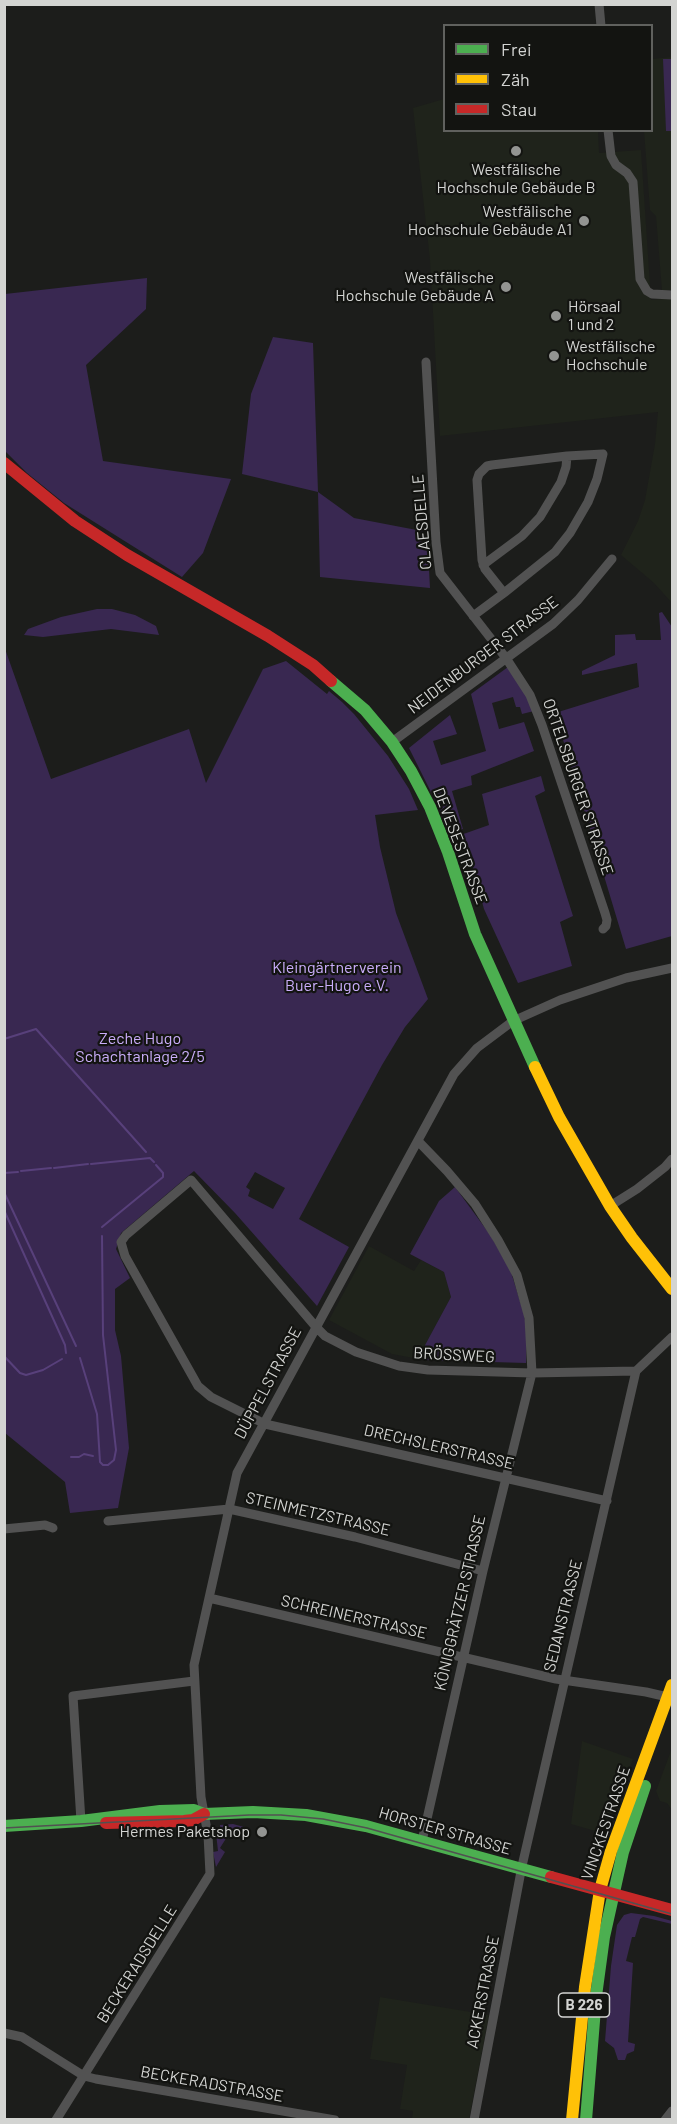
<!DOCTYPE html>
<html>
<head>
<meta charset="utf-8">
<style>
  body { margin:0 }
  #map { position:relative; width:677px; height:2124px; overflow:hidden; background:#1c1d1b; font-family:Barlow,sans-serif }
  canvas { display:block }
  .frame { position:absolute; inset:0; border:6px solid #d3d4d2; pointer-events:none }
  .legend { position:absolute; left:443px; top:24px; width:210px; height:108px; box-sizing:border-box; background:#131411; border:2px solid #60615e; margin:0; padding:8px 10px; list-style:none; font-size:18px; color:#d3d4d2 }
  .legend li { display:flex; align-items:center; gap:12px; height:30px }
  .legend b { width:30px; border:2px solid #60615e }
</style>
</head>
<body>
<div id="map">
<canvas width="677" height="2124"></canvas>
<div class="frame"></div>
<ul class="legend">
<li><b style="height:8px;background:#4caf50"></b>Frei</li>
<li><b style="height:8px;background:#ffc107"></b>Zäh</li>
<li><b style="height:8px;background:#c62828"></b>Stau</li>
</ul>
</div>
<script>
const context = document.querySelector('canvas').getContext('2d');
context.lineJoin = 'round';
function paint(path, color) { context.fillStyle = color; context.fill(path, 'evenodd'); }
const poly = rows => new Path2D(rows.map(r => 'M' + r).join(''));
function stroke(path, color, width, dash) { context.strokeStyle = color; context.lineWidth = width; context.lineCap = dash ? 'butt' : 'round'; context.setLineDash(dash || []); context.stroke(path); }
function drawText(font, color, halo, rows, align = 'center') {
  context.font = font + ' Barlow,sans-serif'; context.lineWidth = 4.5; context.setLineDash([]); context.textBaseline = 'middle'; context.strokeStyle = halo; context.fillStyle = color; for (const [text, x, y, turn = 0] of rows) {
    context.save(); context.translate(x, y); context.rotate((+turn || 0) * Math.PI / 180); context.textAlign = isNaN(turn) ? turn : align; if (halo) context.strokeText(text, 0, 0); context.fillText(text, 0, 0); context.restore();
  }
}
paint(poly([
  [672,57,672,290,662,291,656,216,650,210,644,131,652,130,652,59],
  [444,99,444,130,598,131,599,153,641,150,651,300,672,298,672,603,654,583,621,555,638,521,645,500,655,444,658,412,440,436,430,260,413,108],
  [369,1246,414,1271,421,1260,444,1272,451,1297,424,1347,424,1360,392,1354,329,1320],
  [582,1741,633,1759,606,1834,571,1824],
  [672,1748,672,1810,667,1803,660,1801,656,1791],
  [380,1997,489,2015,469,2119,412,2119,413,2111,400,2109,407,2065,370,2059]
]), '#1f231b');
paint(poly([
  [663,59,672,59,672,131,666,131],
  [147,278,146,309,86,365,103,461,231,479,203,553,182,577,64,503,27,473,5,451,5,294],
  [273,337,313,343,318,492,354,518,427,532,430,588,320,577,318,492,242,474,251,394],
  [97,609,112,609,135,615,156,626,159,635,111,629,43,637,24,635,28,629,61,617],
  [662,612,672,627,672,936,626,949,555,713,639,687,637,663,582,675,582,671,615,655,615,635,635,634,636,640,661,640,659,613],
  [4,646,51,779,189,729,206,783,263,669,286,661,327,694,329,691,342,702,354,714,388,756,409,789,418,810,375,815,380,847,396,913,428,999,405,1027,382,1065,299,1219,349,1247,317,1306,235,1213,194,1171,121,1233,116,1249,130,1278,115,1289,115,1330,121,1356,129,1448,118,1508,70,1513,65,1482,5,1433],
  [255,1172,285,1188,273,1209,248,1196,250,1190,246,1187],
  [508,667,522,687,534,711,522,714,520,707,516,707,513,697,492,703,499,729,524,722,534,751,471,776,472,785,452,791,463,829,453,831,440,810,409,748,450,715,457,734,433,741,441,765,486,751,471,694],
  [541,776,545,791,535,796,573,916,560,922,572,966,518,983,484,909,466,843,455,837,489,825,482,794],
  [455,1187,491,1236,511,1272,524,1314,527,1333,526,1363,424,1360,424,1347,451,1297,444,1272,410,1254,439,1201],
  [233,1824,244,1827,241,1832,232,1829,220,1848,225,1852,216,1867,213,1852,218,1851,216,1833,220,1832,220,1825],
  [631,1913,654,1916,672,1921,672,1924,643,1917,640,1919,635,1937,632,1937,626,1961,633,1963,628,2042,635,2044,634,2051,627,2054,625,2060,618,2060,614,2048,605,2041,611,1966,617,1925,624,1915]
]), '#392851');
stroke(poly([
  [4,1039,36,1029,146,1152],
  [91,1164,150,1158,154,1162],
  [54,1168,88,1164],
  [21,1171,51,1168],
  [4,1173,18,1172],
  [4,1192,76,1346],
  [4,1210,65,1345,66,1353],
  [102,1227,163,1177,163,1173,156,1165],
  [4,1356,20,1373,26,1375,43,1370,62,1359],
  [80,1358,97,1414,100,1462,103,1465,108,1465,114,1460,116,1450,103,1335,102,1236],
  [71,1457,79,1457,84,1454,93,1456]
]), '#58407b', 2);
stroke(poly([
  [599,4,601,26],
  [608,130,611,156,616,165,627,173,633,182,640,279,647,291,652,294,672,295],
  [426,362,436,542,440,573,506,658,530,695,542,725,605,913,607,920,606,926,603,929],
  [483,565,522,536,540,517,561,482,566,467,567,456],
  [473,616,504,593,555,552,570,533,588,502,597,479,603,454,567,456,492,465,487,466,479,474,477,480,482,560,485,569,504,593],
  [392,742,553,624,578,600,612,559],
  [418,1141,447,1171,475,1204,498,1240,517,1275,529,1318,532,1373,483,1571,422,1841],
  [610,1206,637,1189,665,1167,672,1159],
  [607,1501,265,1424,211,1397,198,1386,125,1256,121,1242,126,1235,191,1180,316,1327,325,1336,356,1352,399,1366,428,1370,532,1373,636,1371,672,1337],
  [108,1521,229,1509,355,1537,483,1571],
  [4,1529,45,1525,53,1528],
  [209,1598,556,1679,646,1692,672,1698],
  [81,1821,73,1696,194,1681],
  [4,2033,22,2037,84,2076,96,2079,335,2120],
  [56,2120,210,1874,208,1835,201,1797,194,1665,237,1473,454,1074,477,1048,513,1021,560,1000,626,978,672,968],
  [474,2120,522,1866,636,1371],
  [665,2120,672,2111]
]), '#525252', 9);
stroke(poly([
  [331,681,365,710,392,742,411,771,430,807,448,852,475,934,535,1067],
  [4,1826,81,1821,160,1811,194,1810,204,1814,253,1812,306,1815,366,1826,551,1877],
  [586,2120,596,1996,604,1937,623,1852,645,1786]
]), '#4caf50', 12);
stroke(poly([
  [535,1067,559,1117,610,1206,632,1238,672,1289],
  [572,2120,585,1987,600,1890,611,1851,672,1685]
]), '#ffc107', 12);
stroke(poly([
  [4,463,75,521,127,555,268,636,313,665,331,681],
  [106,1823,184,1821,193,1820,204,1814],
  [551,1877,672,1910]
]), '#c62828', 12);
stroke(poly([
  [4,1828,249,1815,281,1815,323,1819,367,1828,672,1914]
]), '#515151', 1.5);
for (const [x, y, r, color] of [
  [516,151,6,"#939492"],
  [584,221,6,"#939492"],
  [506,287,6,"#939492"],
  [556,316,6,"#939492"],
  [554,356,6,"#939492"],
  [262,1832,6,"#939492"]
]) { const dot = new Path2D(); dot.arc(x, y, r, 0, 2 * Math.PI); context.fillStyle = color; context.fill(dot); stroke(dot, '#131411', 2); }
for (const [x, y, w] of [
  [584,2005,51]
]) { const box = new Path2D(); box.roundRect(x - w / 2, y - 12, w, 24, 4.5); context.fillStyle = '#131411'; context.fill(box); stroke(box, '#d3d4d2', 1.5); }
drawText('bold 15px', '#d3d4d2', null, [
  ["B 226",584,2005]
]);
drawText('16px', '#d3d4d2', '#131411', [
  ["Westfälische",516,170,"center"],
  ["Hochschule Gebäude B",516,188,"center"],
  ["Westfälische",572,212],
  ["Hochschule Gebäude A1",572,230],
  ["Westfälische",494,278],
  ["Hochschule Gebäude A",494,296],
  ["Hörsaal",568,307,"left"],
  ["1 und 2",568,325,"left"],
  ["Westfälische",566,347,"left"],
  ["Hochschule",566,365,"left"],
  ["Hermes Paketshop",250,1832]
], 'right');
drawText('16px', '#d3d4d2', '#131411', [
  ["CLAESDELLE",422,522,-95],
  ["NEIDENBURGER STRASSE",483,655,-37],
  ["ORTELSBURGER STRASSE",578,787,71],
  ["DEVESESTRASSE",460,846,69],
  ["BRÖSSWEG",454,1355,3],
  ["DÜPPELSTRASSE",268,1383,-62],
  ["DRECHSLERSTRASSE",439,1447,13],
  ["STEINMETZSTRASSE",318,1514,13],
  ["KÖNIGGRÄTZER STRASSE",460,1603,-77],
  ["SEDANSTRASSE",563,1616,-76],
  ["SCHREINERSTRASSE",354,1617,13],
  ["VINCKESTRASSE",606,1823,-71],
  ["HORSTER STRASSE",445,1831,16],
  ["BECKERADSDELLE",137,1964,-58],
  ["ACKERSTRASSE",483,1992,-79],
  ["BECKERADSTRASSE",212,2084,10]
]);
drawText('16px', '#cbaefb', '#131411', [
  ["Kleingärtnerverein",337,968],
  ["Buer-Hugo e.V.",337,986],
  ["Zeche Hugo",140,1039],
  ["Schachtanlage 2/5",140,1057]
]);
</script>
</body>
</html>
